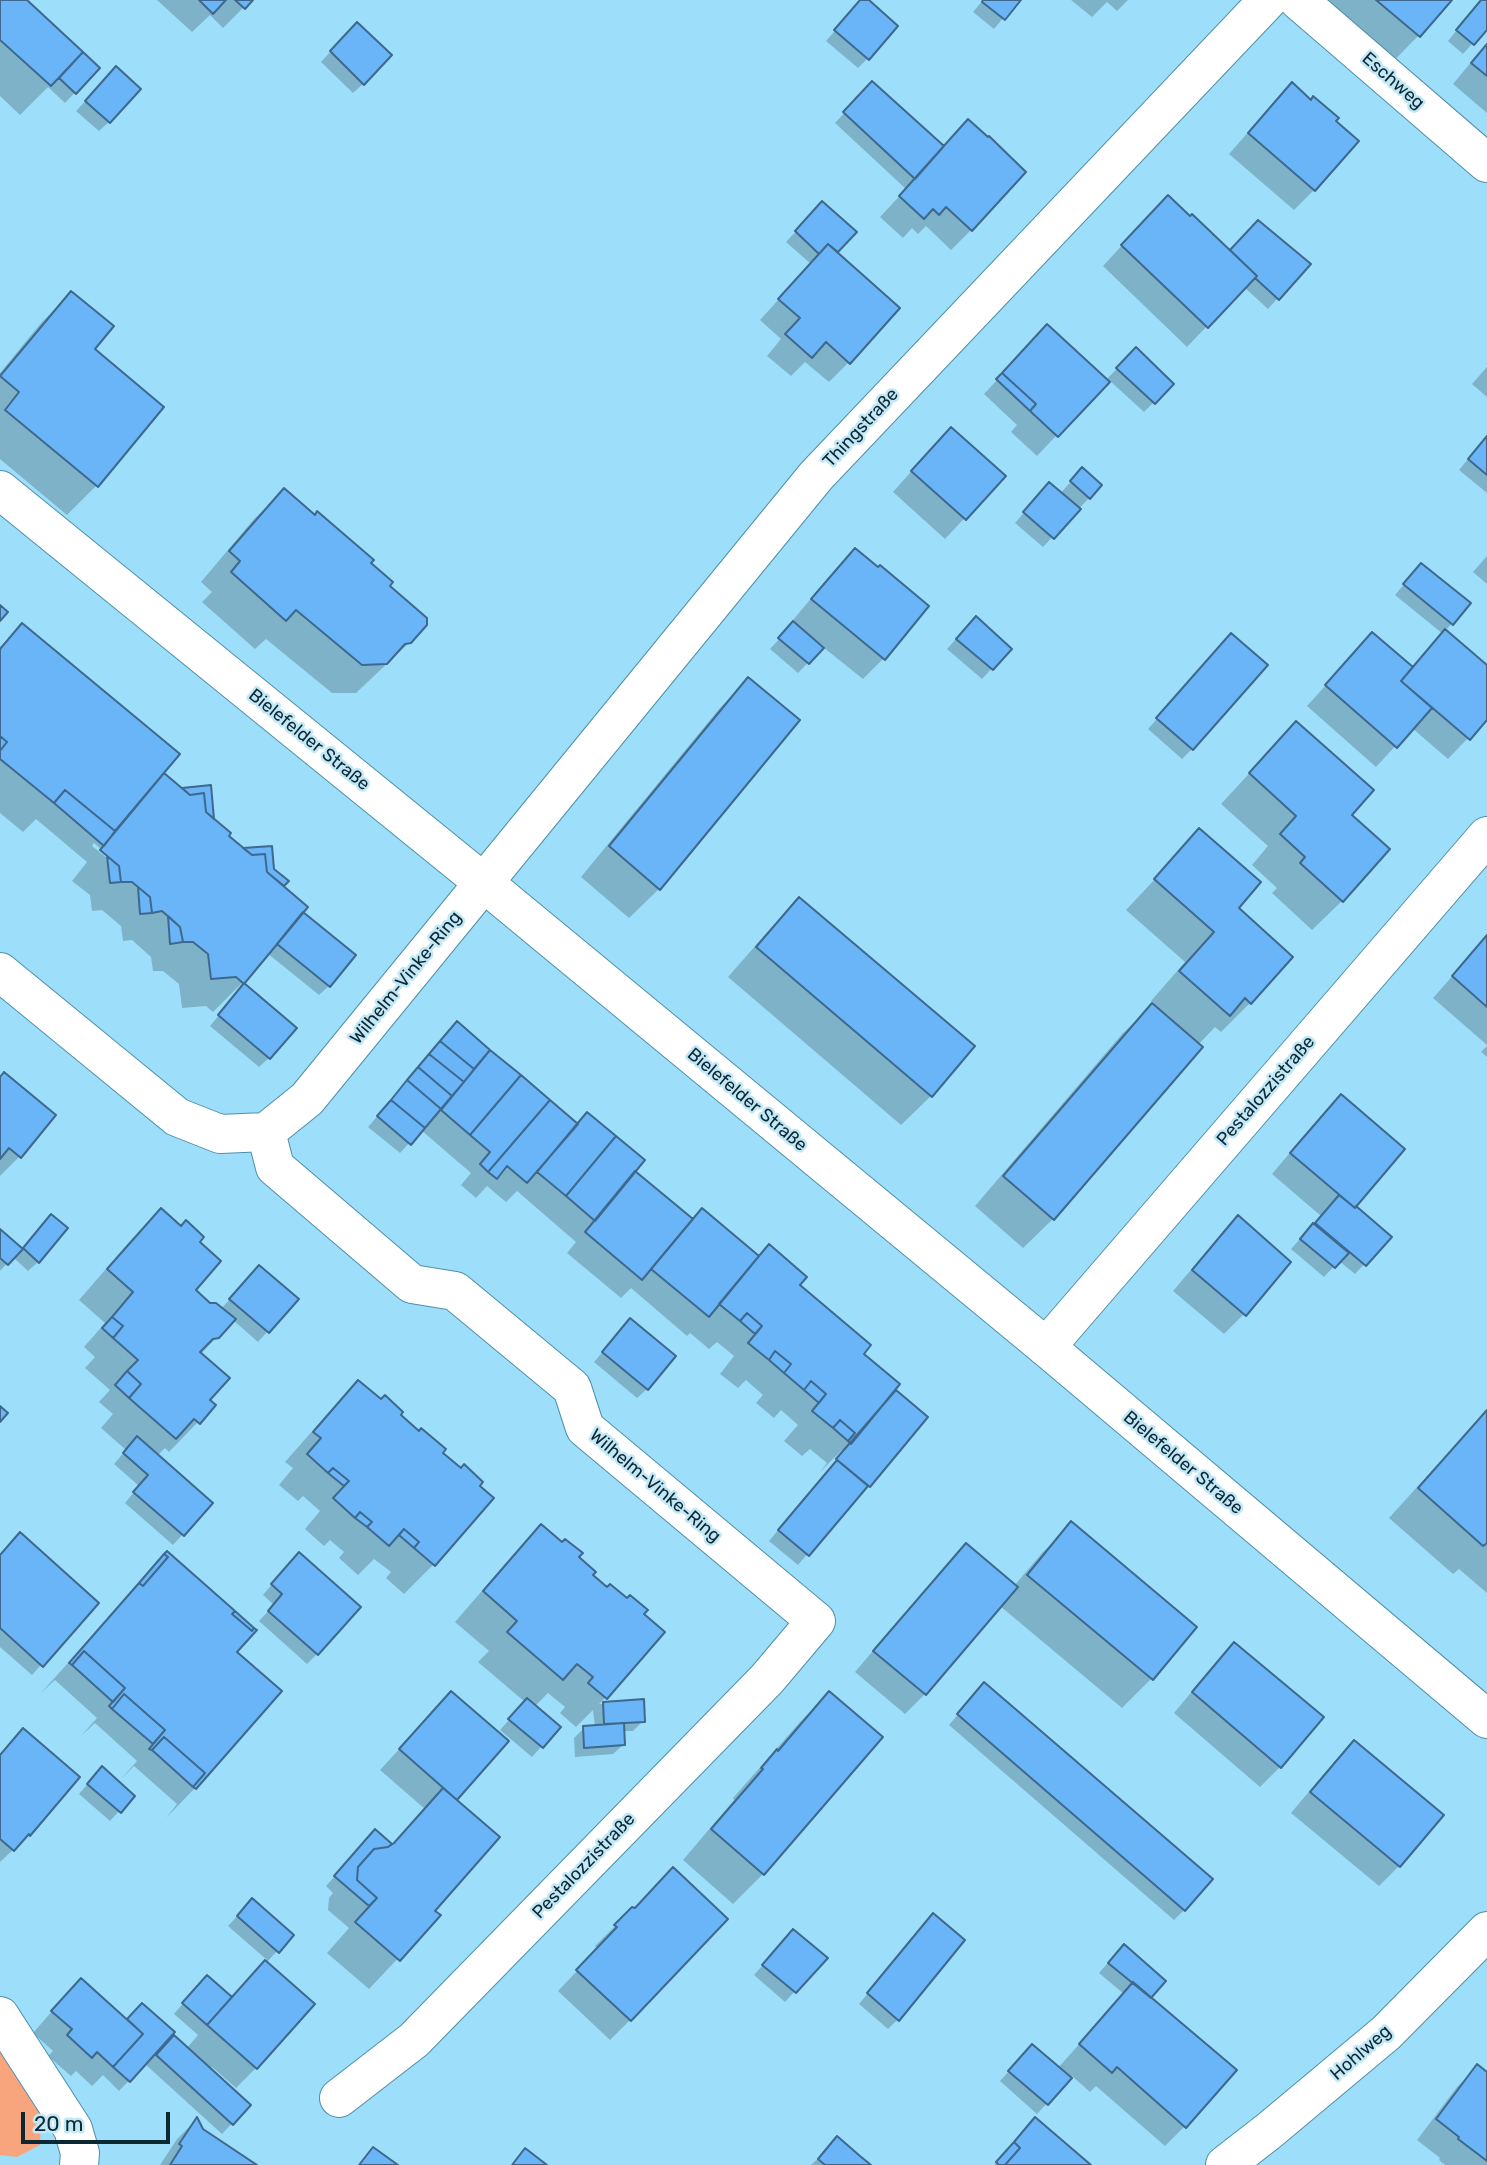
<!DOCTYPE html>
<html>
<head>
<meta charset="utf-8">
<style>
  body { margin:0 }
  #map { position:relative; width:1487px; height:2165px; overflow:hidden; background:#9ddffa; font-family:Rubik,sans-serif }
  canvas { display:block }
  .scale { position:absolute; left:21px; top:2112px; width:149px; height:32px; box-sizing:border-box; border:4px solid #0c2832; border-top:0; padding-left:9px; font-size:21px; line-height:24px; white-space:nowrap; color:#0c2832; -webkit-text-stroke:5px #c2e8f8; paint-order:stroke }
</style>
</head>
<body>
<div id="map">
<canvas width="1487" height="2165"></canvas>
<div class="scale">20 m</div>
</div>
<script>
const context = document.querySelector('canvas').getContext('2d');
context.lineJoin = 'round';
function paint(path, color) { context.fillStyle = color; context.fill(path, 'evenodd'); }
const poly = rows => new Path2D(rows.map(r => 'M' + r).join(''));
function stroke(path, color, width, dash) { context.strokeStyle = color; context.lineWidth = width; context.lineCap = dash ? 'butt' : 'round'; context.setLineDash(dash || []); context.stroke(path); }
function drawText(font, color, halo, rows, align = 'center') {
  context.font = font + ' Rubik,sans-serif'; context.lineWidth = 5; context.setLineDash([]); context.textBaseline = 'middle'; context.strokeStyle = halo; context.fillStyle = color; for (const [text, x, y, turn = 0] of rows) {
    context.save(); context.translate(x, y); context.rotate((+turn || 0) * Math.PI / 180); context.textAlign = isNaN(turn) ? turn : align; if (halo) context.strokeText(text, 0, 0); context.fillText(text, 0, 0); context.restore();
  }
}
paint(poly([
  [0,2051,41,2116,40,2145,17,2157,0,2155]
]), '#f8a57d');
paint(poly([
  [0,0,25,0,98,68,65,103,48,87,20,115,0,96],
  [157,0,251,0,223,28,210,15,192,32],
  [862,0,866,0,868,58,858,68,826,41],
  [983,0,1018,0,994,29,973,12],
  [1071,0,1128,0,1117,11,1107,2,1092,17],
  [1269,0,1449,0,1418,36,1369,86],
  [1481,0,1487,0,1487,27,1463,54,1448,41],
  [347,34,363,84,353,93,321,62],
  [1487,43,1487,113,1453,84],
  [107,78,109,122,99,131,76,111],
  [1292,85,1314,190,1294,210,1229,154,1272,105],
  [863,93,971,230,951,250,926,226,918,234,912,228,903,238,880,217,906,189,835,123],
  [813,213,854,232,836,252,849,362,829,382,805,362,791,376,767,356,781,339,760,320,811,264,786,242],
  [1148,217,1229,252,1258,222,1309,264,1268,309,1244,287,1187,347,1103,266],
  [71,293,93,350,96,486,67,515,0,459,0,373,41,323],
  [1028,347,1106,380,1136,349,1172,384,1144,412,1109,380,1037,456,1011,432,1017,425,984,394],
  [1487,367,1487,397,1472,384],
  [1487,436,1487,493,1459,470],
  [931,449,1003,477,945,539,893,492],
  [1073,479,1089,498,1043,547,1015,523,1040,494,1060,494],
  [284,490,368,563,388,586,410,642,356,693,332,693,266,639,255,649,202,602,212,592,201,582,254,519],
  [855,550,883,659,863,679,823,647,798,673,770,649,795,622,793,620,835,570],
  [1487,556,1487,584,1473,572],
  [1412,575,1469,604,1445,631,1487,668,1487,718,1448,759,1412,728,1376,767,1307,706,1372,634,1411,668,1443,634,1395,595],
  [22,625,162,773,182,790,209,787,212,819,227,836,286,881,281,887,301,912,329,986,319,995,267,953,242,983,213,1012,206,1006,182,1008,179,984,163,971,153,971,151,957,132,940,123,941,121,926,102,910,92,911,90,895,72,881,87,862,36,819,23,832,0,813,0,647],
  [94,843,109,856,107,858,92,846],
  [966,628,1010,649,982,679,947,649],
  [1222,645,1192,749,1182,759,1148,729],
  [748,679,659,889,629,918,581,877,719,709],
  [1296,723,1350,815,1342,901,1312,930,1272,893,1277,888,1252,865,1268,846,1221,804],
  [1200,831,1236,909,1250,1003,1221,1032,1215,1027,1198,1045,1053,1219,1023,1248,975,1206,1122,1034,1153,1004,1151,1001,1185,962,1126,910],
  [799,899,931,1096,901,1125,728,977,770,929],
  [1487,937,1487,1045,1433,998],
  [235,996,269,1058,259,1067,210,1026],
  [457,1024,692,1221,758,1258,797,1285,893,1390,926,1417,798,1565,769,1541,844,1451,842,1450,820,1472,827,1463,810,1449,802,1456,784,1441,798,1425,781,1410,774,1418,756,1403,763,1395,746,1380,738,1388,720,1374,734,1356,717,1342,709,1349,690,1333,687,1336,631,1288,621,1298,567,1253,576,1242,517,1191,506,1202,487,1186,476,1198,461,1185,471,1173,421,1130,400,1153,368,1127],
  [1487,1046,1487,1057,1481,1052],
  [0,1079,19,1157,0,1176],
  [1341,1096,1354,1206,1389,1237,1355,1274,1339,1261,1324,1277,1291,1249,1321,1216,1272,1174,1321,1116],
  [161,1210,197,1242,194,1291,210,1304,221,1309,250,1277,296,1300,258,1342,233,1320,200,1355,208,1400,198,1422,169,1452,165,1448,157,1456,211,1503,173,1545,125,1503,139,1486,114,1464,126,1450,101,1428,113,1414,99,1402,110,1390,85,1368,95,1357,84,1347,105,1323,79,1300,131,1240],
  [1238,1218,1244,1314,1224,1334,1173,1291,1218,1238],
  [41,1226,38,1262,28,1271,13,1257,0,1271,0,1231,21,1250],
  [630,1320,647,1389,637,1398,594,1362],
  [358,1382,491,1498,433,1565,404,1594,386,1578,391,1572,374,1559,358,1575,339,1558,344,1552,330,1540,324,1546,305,1529,320,1511,303,1496,298,1501,279,1485,293,1468,285,1462,329,1412],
  [1487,1410,1487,1593,1459,1569,1453,1574,1389,1518],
  [1071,1524,1152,1678,1122,1708,1000,1606,925,1694,905,1714,855,1672,946,1565,966,1545,1014,1586,1042,1553],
  [541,1527,577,1557,591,1575,605,1698,599,1704,642,1701,643,1721,633,1731,622,1731,623,1745,613,1754,575,1757,574,1738,584,1728,595,1727,593,1710,576,1727,560,1713,565,1707,548,1693,534,1707,558,1728,532,1757,500,1730,525,1702,478,1662,489,1651,455,1622,512,1556],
  [167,1553,235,1652,195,1788,166,1818,177,1804,134,1766,121,1779,137,1761,95,1723,81,1736,97,1718,55,1680,41,1693,138,1585,138,1583],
  [0,1556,41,1665,32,1675,0,1647],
  [289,1564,317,1654,307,1664,259,1621,274,1605,263,1595],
  [1234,1645,1280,1767,1260,1787,1174,1713,1214,1665],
  [451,1693,506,1741,455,1800,432,1911,438,1916,369,1989,327,1953,349,1928,328,1910,329,1898,333,1893,326,1886,375,1831,391,1846,425,1809,380,1770],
  [829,1693,881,1738,763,1874,733,1904,683,1860,734,1800,733,1798,800,1722],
  [975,1694,1184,1910,1174,1920,949,1725],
  [23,1730,78,1777,29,1835,0,1862,0,1754],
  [1354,1742,1399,1866,1379,1886,1291,1813,1334,1762],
  [92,1779,119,1811,110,1821,79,1794],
  [632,1909,634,1910,630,2020,610,2040,558,1991,598,1949,595,1946],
  [243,1910,292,1935,266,1963,256,2068,236,2088,212,2067,210,2069,249,2105,222,2134,145,2064,119,2091,103,2075,92,2086,76,2071,71,2076,48,2056,53,2051,33,2033,61,2001,127,2021,132,2015,171,2034,187,2048,198,2035,174,2014,197,1987,231,1998,267,1960,228,1926],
  [924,1925,898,2019,888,2029,859,2004],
  [784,1941,825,1958,785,2002,754,1975],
  [1114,1956,1149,1998,1185,2126,1165,2146,1096,2086,1090,2092,1072,2076,1037,2114,1000,2081,1023,2056,1058,2068,1124,1994,1099,1973],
  [1477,2067,1487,2074,1487,2165,1445,2165,1439,2160,1440,2158,1417,2140,1457,2087],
  [1035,2119,1089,2165,994,2165],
  [196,2120,201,2130,255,2165,160,2165,177,2139],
  [838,2139,868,2165,811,2165]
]), '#0003');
const building = poly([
  [0,0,27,0,83,52,51,86,0,40,0,0],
  [199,0,226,0,213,14,199,0],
  [235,0,253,0,245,9,235,0],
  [860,0,869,0,898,26,869,60,834,30,860,0],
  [983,0,1021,0,1005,20,982,2,983,0],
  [1376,0,1452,0,1420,37,1376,0],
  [1481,0,1487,0,1487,30,1474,45,1456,30,1481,0],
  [357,22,392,55,364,85,330,51,357,22],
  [1487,44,1487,76,1471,63,1487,44],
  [83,52,100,68,76,94,59,78,83,52],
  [116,66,141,89,110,123,85,101,116,66],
  [872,81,944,146,915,179,843,112,872,81],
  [1292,82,1311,100,1313,96,1339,118,1336,121,1359,141,1315,191,1248,133,1292,82],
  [968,119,988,137,989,136,1026,172,972,231,946,207,939,215,933,209,924,219,899,196,968,119],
  [1168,195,1190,216,1192,214,1257,276,1208,328,1121,245,1168,195],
  [822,201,857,232,838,252,828,244,819,254,795,231,822,201],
  [1258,220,1311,264,1279,300,1255,278,1257,276,1230,250,1258,220],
  [828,244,900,308,850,364,826,342,812,358,785,334,800,318,778,299,828,244],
  [71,291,114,326,95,349,164,407,98,487,5,410,19,392,0,376,71,291],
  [1047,324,1110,382,1058,437,1030,411,1036,404,1002,373,1047,324],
  [1136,347,1174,384,1155,404,1116,368,1136,347],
  [1002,373,1036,404,1030,411,996,379,1002,373],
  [951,427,1006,476,966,520,911,471,951,427],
  [1487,436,1487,475,1468,459,1487,436],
  [1082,467,1102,485,1090,499,1070,481,1082,467],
  [1049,482,1081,509,1054,539,1023,512,1049,482],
  [284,488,315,515,317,511,374,560,371,563,393,582,390,586,427,618,427,625,411,643,405,644,387,664,362,665,296,610,286,621,231,572,240,561,229,551,284,488],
  [855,548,878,567,880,565,929,606,885,660,811,599,855,548],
  [1421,563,1471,603,1453,625,1403,584,1421,563],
  [0,605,8,612,0,621,0,605],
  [976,616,1012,649,993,670,956,639,976,616],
  [793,621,824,648,809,664,778,638,793,621],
  [22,623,180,754,115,831,65,790,54,803,0,759,0,751,7,742,0,736,0,649,22,623],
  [1445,629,1487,665,1487,720,1470,740,1401,681,1445,629],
  [1372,632,1413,667,1401,681,1432,708,1397,748,1325,685,1372,632],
  [1231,633,1268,665,1193,750,1156,718,1231,633],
  [748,677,800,720,660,890,609,846,748,677],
  [1296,721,1374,790,1352,815,1390,849,1343,902,1300,863,1305,857,1280,834,1296,816,1249,773,1296,721],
  [0,736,7,742,0,751,0,736],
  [164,773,190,795,204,793,206,812,231,833,229,836,252,855,265,854,267,872,308,907,244,984,236,977,211,979,208,954,193,942,183,942,180,927,162,911,152,913,150,897,132,882,121,882,119,866,100,850,164,773],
  [211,785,214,819,206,812,204,793,190,795,182,788,211,785],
  [65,790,115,831,104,846,54,803,65,790],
  [1199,828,1261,882,1239,908,1293,957,1251,1004,1245,998,1230,1016,1179,971,1214,932,1154,879,1199,828],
  [272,846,274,869,289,881,284,886,267,872,265,854,252,855,243,848,272,846],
  [107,856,119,866,121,882,110,883,107,856],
  [138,887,150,897,152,913,140,914,138,887],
  [799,897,975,1046,932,1097,756,947,799,897],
  [303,912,356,955,330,987,277,944,303,912],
  [168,916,180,927,183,942,170,944,168,916],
  [1487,935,1487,1007,1452,976,1487,935],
  [244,983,297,1028,270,1059,218,1015,244,983],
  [1152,1003,1203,1047,1054,1220,1003,1176,1152,1003],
  [457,1021,490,1050,474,1069,440,1041,457,1021],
  [440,1041,474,1069,464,1082,429,1054,440,1041],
  [490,1050,521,1075,470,1135,441,1110,490,1050],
  [429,1054,464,1082,452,1096,418,1067,429,1054],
  [418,1067,452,1096,441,1109,407,1080,418,1067],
  [4,1072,56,1115,21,1158,9,1148,0,1159,0,1077,4,1072],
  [521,1075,550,1100,488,1172,480,1164,490,1152,470,1135,521,1075],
  [407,1080,441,1109,425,1128,391,1100,407,1080],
  [1341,1094,1405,1149,1355,1208,1290,1153,1341,1094],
  [391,1100,425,1128,411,1145,377,1116,391,1100],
  [550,1100,578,1124,527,1183,507,1166,497,1179,488,1172,550,1100],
  [587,1112,616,1136,566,1196,537,1172,587,1112],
  [616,1136,645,1160,595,1221,566,1196,616,1136],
  [635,1171,693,1219,642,1280,585,1232,635,1171],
  [1339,1195,1355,1208,1356,1206,1392,1237,1366,1266,1315,1223,1339,1195],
  [161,1208,181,1226,186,1220,204,1237,200,1242,221,1261,196,1290,210,1303,216,1303,236,1319,219,1338,213,1339,200,1352,230,1378,210,1400,216,1405,200,1424,194,1419,176,1439,129,1398,141,1384,127,1371,138,1360,113,1338,123,1326,112,1317,133,1292,107,1269,161,1208],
  [702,1208,759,1256,709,1317,651,1269,702,1208],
  [51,1214,68,1228,39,1263,23,1248,51,1214],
  [1238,1215,1291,1262,1246,1316,1192,1270,1238,1215],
  [1313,1223,1349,1253,1335,1268,1300,1239,1313,1223],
  [0,1229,23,1249,8,1265,0,1258,0,1229],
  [769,1244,807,1277,800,1285,871,1345,864,1354,900,1384,851,1444,848,1441,855,1433,840,1420,833,1428,812,1411,826,1394,811,1381,804,1390,784,1373,791,1364,775,1351,769,1360,748,1343,762,1326,747,1313,740,1321,719,1304,769,1244],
  [259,1265,299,1299,269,1333,229,1299,259,1265],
  [747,1313,762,1326,755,1334,740,1321,747,1313],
  [112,1317,123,1326,113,1338,102,1328,112,1317],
  [630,1318,676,1356,648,1390,602,1352,630,1318],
  [775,1351,791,1364,784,1373,769,1360,775,1351],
  [127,1371,141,1384,129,1398,115,1385,127,1371],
  [358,1380,381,1399,385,1395,403,1412,401,1415,419,1431,421,1428,446,1449,443,1453,461,1468,464,1464,483,1482,480,1486,494,1498,435,1566,414,1548,419,1542,404,1529,389,1546,367,1527,372,1522,360,1512,355,1518,333,1498,349,1481,333,1468,328,1473,307,1454,321,1438,313,1432,358,1380],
  [811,1381,826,1394,819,1403,804,1390,811,1381],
  [896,1390,928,1417,870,1487,836,1459,896,1390],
  [0,1406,8,1413,0,1422,0,1406],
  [1487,1410,1487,1543,1483,1546,1418,1488,1487,1410],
  [840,1420,855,1433,848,1441,833,1428,840,1420],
  [137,1436,213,1503,184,1536,133,1492,148,1475,123,1453,137,1436],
  [837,1460,868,1486,809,1556,778,1530,837,1460],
  [333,1468,349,1481,344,1486,328,1473,333,1468],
  [360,1512,372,1522,367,1527,355,1518,360,1512],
  [1071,1521,1197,1627,1153,1680,1027,1575,1071,1521],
  [541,1524,562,1542,565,1539,583,1553,579,1557,596,1572,593,1575,607,1587,610,1584,627,1598,630,1595,648,1610,644,1614,665,1632,607,1699,588,1683,593,1677,577,1664,563,1680,507,1632,517,1621,483,1591,541,1524],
  [404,1529,419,1542,414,1548,399,1535,404,1529],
  [20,1532,99,1603,43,1667,0,1628,0,1555,20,1532],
  [966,1543,1018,1587,926,1695,873,1651,966,1543],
  [167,1551,235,1611,232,1614,252,1631,254,1628,257,1630,237,1652,282,1691,196,1789,193,1787,205,1773,164,1737,152,1750,149,1749,165,1730,124,1694,112,1709,109,1706,125,1688,84,1651,72,1665,69,1663,139,1583,143,1586,168,1557,164,1554,167,1551],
  [299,1552,361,1607,318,1655,268,1611,282,1594,271,1584,299,1552],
  [164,1554,168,1557,143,1586,139,1583,164,1554],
  [235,1611,254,1628,252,1631,232,1614,235,1611],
  [1234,1642,1324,1717,1281,1768,1192,1692,1234,1642],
  [84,1651,125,1688,113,1702,72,1665,84,1651],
  [984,1682,1213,1879,1185,1911,957,1714,984,1682],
  [451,1691,509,1741,457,1800,399,1749,451,1691],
  [829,1691,883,1737,764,1875,711,1829,763,1769,761,1768,777,1749,778,1751,829,1691],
  [124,1694,165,1730,153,1744,112,1709,124,1694],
  [527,1698,561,1727,543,1748,508,1719,527,1698],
  [644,1699,645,1722,604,1724,603,1702,644,1699],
  [624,1723,625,1745,584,1748,583,1726,624,1723],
  [23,1728,80,1777,30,1836,29,1834,14,1851,0,1839,0,1755,23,1728],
  [164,1737,205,1773,193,1787,152,1750,164,1737],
  [1354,1740,1444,1815,1400,1867,1310,1792,1354,1740],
  [102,1766,135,1796,121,1813,87,1784,102,1766],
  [443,1788,500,1837,435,1911,441,1915,400,1961,355,1922,377,1898,357,1880,358,1867,374,1849,388,1847,394,1843,443,1788],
  [375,1829,392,1844,388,1847,374,1849,358,1867,357,1880,377,1898,369,1906,334,1876,375,1829],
  [673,1867,728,1919,631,2021,576,1970,617,1927,614,1925,632,1907,635,1908,673,1867],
  [252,1898,294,1935,279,1953,237,1916,252,1898],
  [933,1913,965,1940,899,2021,867,1993,933,1913],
  [793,1929,828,1958,796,1993,762,1965,793,1929],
  [1124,1944,1166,1981,1151,1998,1108,1963,1124,1944],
  [265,1960,315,2004,257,2069,207,2025,265,1960],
  [207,1975,232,1997,207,2025,182,2003,207,1975],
  [81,1978,143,2034,113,2067,97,2052,92,2058,67,2035,72,2029,51,2011,81,1978],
  [1133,1982,1237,2070,1186,2128,1117,2067,1112,2073,1079,2044,1133,1982],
  [142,2003,175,2032,130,2082,113,2067,143,2034,127,2019,142,2003],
  [174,2035,251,2105,233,2125,156,2055,174,2035],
  [1032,2044,1072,2078,1048,2105,1008,2071,1032,2044],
  [1477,2064,1487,2072,1487,2161,1458,2139,1459,2137,1436,2119,1477,2064],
  [197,2117,203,2129,257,2165,170,2165,182,2146,179,2144,197,2117],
  [1035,2117,1091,2165,1005,2165,1020,2148,1014,2142,1035,2117],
  [837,2136,860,2156,871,2165,825,2165,818,2159,837,2136],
  [1014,2142,1020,2148,1005,2165,999,2165,996,2162,1014,2142],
  [373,2147,398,2165,359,2165,373,2147],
  [525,2148,547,2165,512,2165,525,2148]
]);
paint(building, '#69b5f7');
stroke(building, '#3e688d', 2);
const minor = poly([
  [1298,0,1487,163],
  [0,972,177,1117,220,1134,266,1132,307,1099,816,476,1268,0],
  [266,1132,275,1167,412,1284,455,1291,572,1388,585,1428,816,1621,767,1679,414,2040,339,2098],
  [1046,1347,1487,836],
  [0,2016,73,2129,80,2153,79,2165]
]);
const tertiary = poly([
  [1225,2165,1270,2130,1386,2033,1487,1931]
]);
const secondary = poly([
  [0,490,484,883,1046,1347,1487,1719]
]);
stroke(minor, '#4f8fa8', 40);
stroke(tertiary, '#4f8fa8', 40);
stroke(secondary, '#4f8fa8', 40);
stroke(minor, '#fff', 38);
stroke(tertiary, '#fff', 38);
stroke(secondary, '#fff', 38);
drawText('18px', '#0c2832', '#c2e8f8', [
  ["Eschweg",1393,81,41],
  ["Thingstraße",861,428,-47],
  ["Bielefelder Straße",309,740,39],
  ["Wilhelm-Vinke-Ring",406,978,-51],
  ["Pestalozzistraße",1266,1091,-49],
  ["Bielefelder Straße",747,1100,40],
  ["Bielefelder Straße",1183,1463,40],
  ["Wilhelm-Vinke-Ring",655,1486,40],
  ["Pestalozzistraße",584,1866,-46],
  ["Hohlweg",1361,2053,-41]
]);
</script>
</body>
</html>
